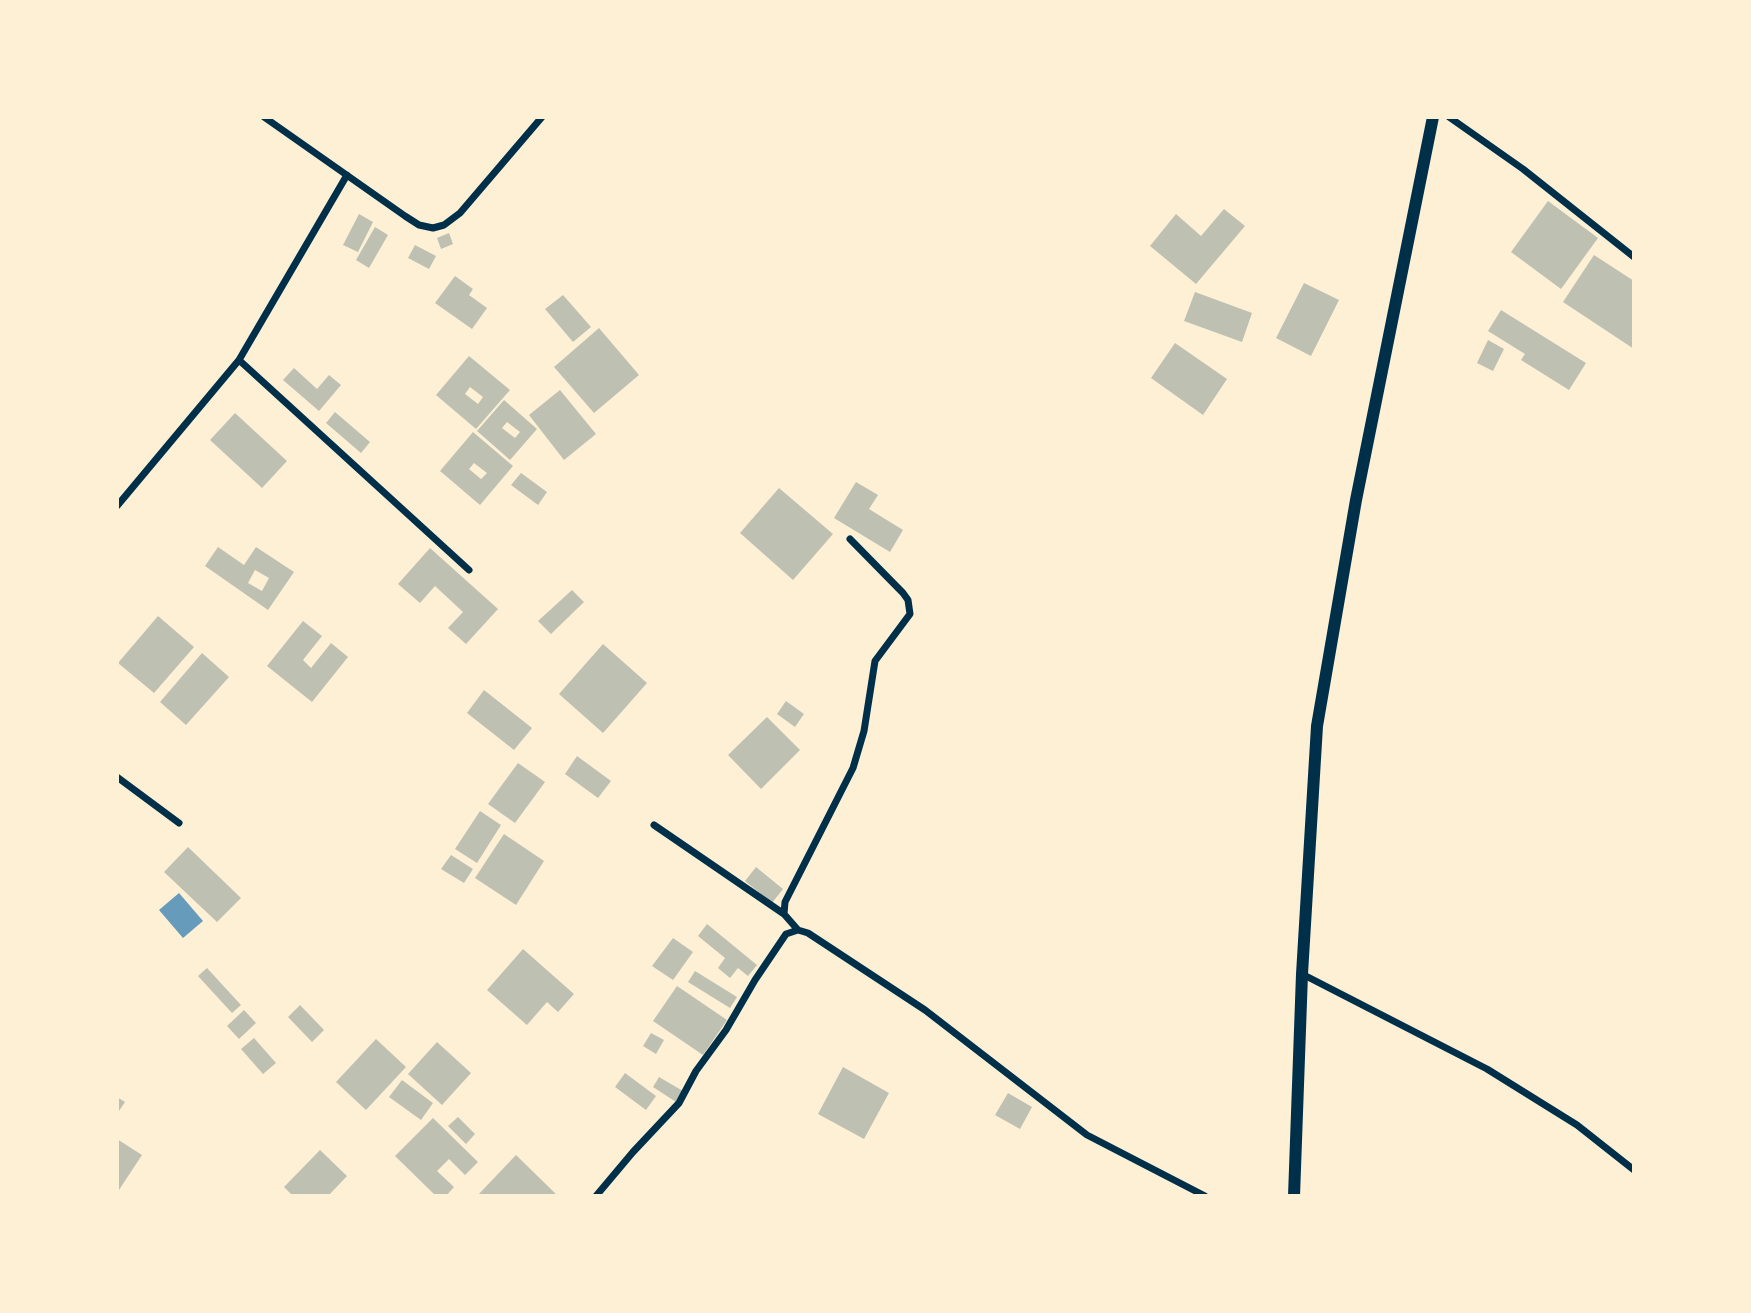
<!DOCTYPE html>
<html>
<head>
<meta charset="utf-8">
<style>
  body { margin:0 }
  #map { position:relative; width:1751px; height:1313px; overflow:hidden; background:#fdf0d5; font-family:Signika,sans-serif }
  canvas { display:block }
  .frame { position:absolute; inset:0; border:119px solid #fdf0d5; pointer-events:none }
</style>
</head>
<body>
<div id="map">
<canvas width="1751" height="1313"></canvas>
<div class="frame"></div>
</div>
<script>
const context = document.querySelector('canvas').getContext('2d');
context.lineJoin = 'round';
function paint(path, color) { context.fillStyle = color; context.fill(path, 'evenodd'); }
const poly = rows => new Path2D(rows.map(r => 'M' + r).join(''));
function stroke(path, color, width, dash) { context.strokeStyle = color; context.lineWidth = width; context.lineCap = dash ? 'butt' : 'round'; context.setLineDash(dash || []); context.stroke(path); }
paint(poly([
  [179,893,203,921,183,938,159,910]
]), '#669bbc');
paint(poly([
  [1548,201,1598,238,1561,289,1511,252],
  [1224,209,1245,226,1196,284,1150,246,1176,214,1201,236],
  [359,214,373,222,358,252,343,245],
  [375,227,388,235,369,268,356,260],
  [449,233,453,244,441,249,437,238],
  [415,245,436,256,429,269,408,258],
  [1594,255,1634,281,1634,349,1563,302],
  [455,276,473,289,469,295,487,308,472,329,435,303],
  [1304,283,1339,300,1311,356,1276,338],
  [1195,292,1252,313,1242,342,1184,321],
  [563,295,591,327,573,342,545,309],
  [1501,310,1586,363,1569,390,1521,360,1525,354,1488,331],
  [599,328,639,375,594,413,554,367],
  [1488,340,1504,349,1493,371,1477,363],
  [1175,343,1227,379,1203,415,1151,378],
  [469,356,510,390,476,429,436,395],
  [470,387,483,397,478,404,465,394],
  [294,368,317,389,329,375,341,385,319,411,283,380],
  [560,390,596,434,564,460,529,415],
  [504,400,537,429,510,460,477,431],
  [507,422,520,432,515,438,502,428],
  [335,412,370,442,361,453,326,423],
  [235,413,287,461,262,488,210,440],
  [473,432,513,466,480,505,440,471],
  [474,463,487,473,481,479,469,469],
  [521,473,547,492,538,505,511,485],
  [856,482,878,495,869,509,903,530,890,552,834,518],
  [779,488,833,534,793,580,740,533],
  [218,547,244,565,256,547,294,572,268,610,205,566],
  [255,570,269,578,262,591,248,583],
  [430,548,498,609,466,644,448,628,463,612,435,586,420,603,398,584],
  [572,590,584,602,551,634,538,621],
  [158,616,194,647,154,693,118,663],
  [303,621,322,636,303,660,311,668,331,643,348,657,312,702,267,666],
  [603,644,647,683,603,733,559,694],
  [202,653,229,677,186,725,160,702],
  [484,690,532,728,514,750,467,713],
  [786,701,804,714,795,727,777,714],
  [767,717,800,750,761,789,728,755],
  [577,756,611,781,598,798,565,774],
  [518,763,545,782,515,823,488,804],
  [480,811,501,825,477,863,455,849],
  [504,834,544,861,516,905,475,878],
  [188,847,241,898,217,922,164,872],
  [451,855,473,869,464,883,441,869],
  [756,867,783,889,772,903,745,881],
  [707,924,757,965,748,976,738,968,730,978,718,968,725,958,698,936],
  [673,938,693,952,673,980,652,966],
  [523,949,574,994,558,1012,547,1002,527,1025,487,990],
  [207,968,241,1005,232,1013,198,976],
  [695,971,737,997,730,1008,688,982],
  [677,986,727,1020,703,1055,653,1021],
  [300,1005,324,1030,312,1042,288,1017],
  [244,1010,256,1023,239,1039,227,1026],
  [651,1033,664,1040,656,1054,643,1046],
  [254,1038,276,1063,263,1074,241,1049],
  [376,1039,406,1067,366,1110,336,1082],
  [437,1042,471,1073,442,1105,408,1074],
  [843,1067,889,1093,864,1139,818,1114],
  [625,1073,656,1096,646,1110,615,1087],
  [659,1077,683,1091,676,1102,653,1087],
  [402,1080,433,1103,421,1120,389,1097],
  [1008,1093,1032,1107,1020,1129,995,1115],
  [117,1097,125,1102,117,1114],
  [458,1117,475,1134,466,1144,448,1126],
  [433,1118,478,1162,465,1175,449,1159,437,1171,454,1187,446,1196,436,1196,395,1156],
  [117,1139,142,1155,117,1193],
  [320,1150,347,1176,328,1196,293,1196,284,1187],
  [516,1155,558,1196,477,1196]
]), '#bec0b2');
stroke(poly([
  [264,117,405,216,419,225,433,228,444,225,460,213,542,117],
  [1449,117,1523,169,1634,257],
  [239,360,469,570],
  [117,506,239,360,347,175],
  [117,777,179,823],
  [654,825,784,914],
  [798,930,784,914,785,902,853,768,864,731,875,661,910,614,908,600,903,593,850,539],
  [1302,974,1487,1069,1577,1125,1634,1170],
  [596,1196,633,1152,679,1103,696,1071,726,1030,755,980,786,934,798,930,808,933,925,1010,1087,1135,1205,1196]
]), '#003049', 7);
stroke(poly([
  [1294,1196,1302,974,1317,726,1356,500,1433,117]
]), '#003049', 12);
</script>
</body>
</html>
